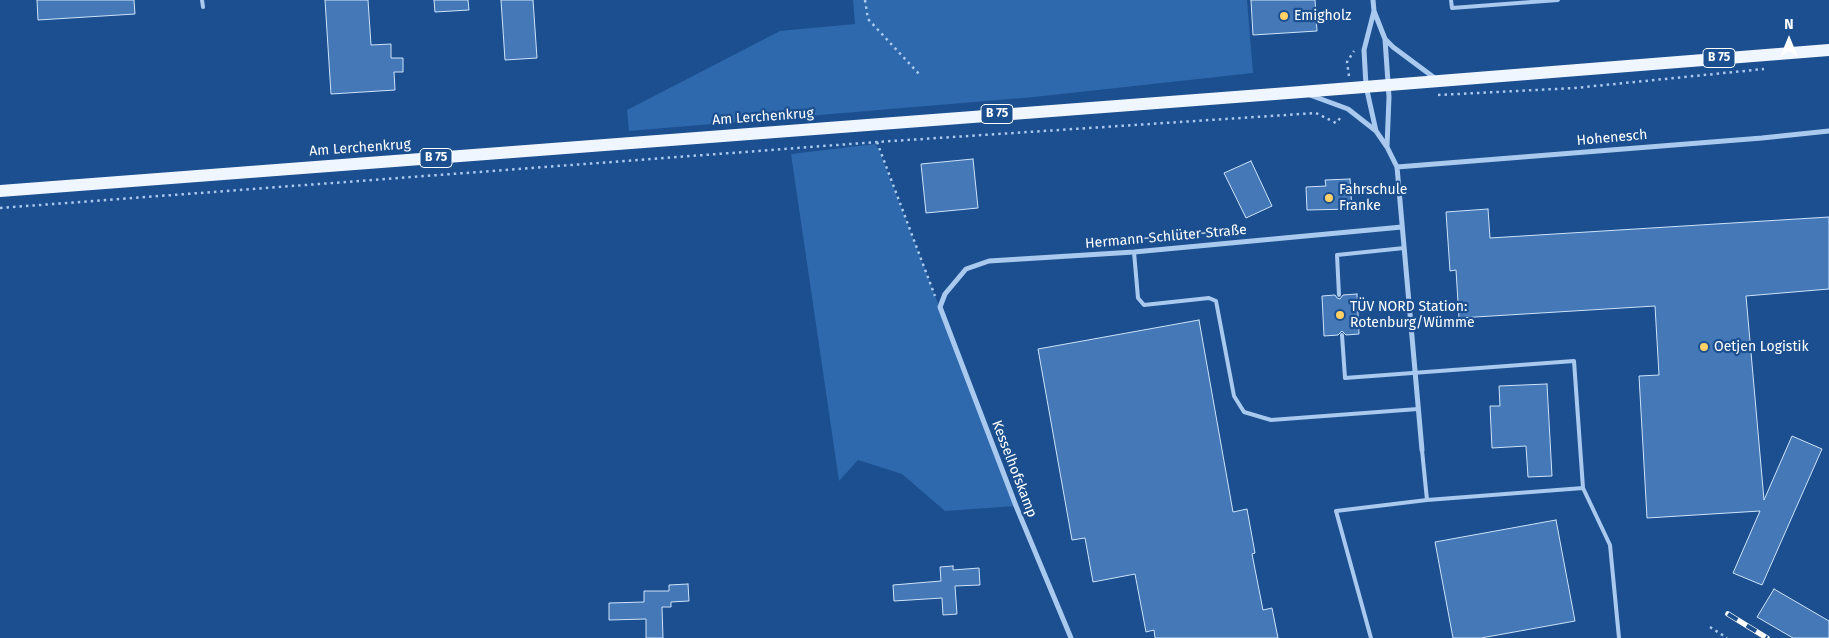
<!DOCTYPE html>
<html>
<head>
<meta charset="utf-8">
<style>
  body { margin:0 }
  #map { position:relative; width:1829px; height:638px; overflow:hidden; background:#1b4f8f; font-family:"Fira Sans",sans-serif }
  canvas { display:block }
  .north { position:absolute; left:1764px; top:15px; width:50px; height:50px; -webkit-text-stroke:4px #1b4f8f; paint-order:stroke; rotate:0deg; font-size:14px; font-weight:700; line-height:20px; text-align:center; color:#fff }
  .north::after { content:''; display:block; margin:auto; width:18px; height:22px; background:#fff; clip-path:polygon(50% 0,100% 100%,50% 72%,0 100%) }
</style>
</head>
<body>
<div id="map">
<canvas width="1829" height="638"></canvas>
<div class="north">N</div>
</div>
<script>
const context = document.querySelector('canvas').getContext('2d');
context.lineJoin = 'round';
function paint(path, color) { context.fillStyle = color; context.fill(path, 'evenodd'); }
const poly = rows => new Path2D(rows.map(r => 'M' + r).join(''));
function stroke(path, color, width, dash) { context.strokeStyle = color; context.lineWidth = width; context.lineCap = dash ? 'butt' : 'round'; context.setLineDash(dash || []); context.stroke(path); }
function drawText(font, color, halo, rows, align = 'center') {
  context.font = font + ' "Fira Sans",sans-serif'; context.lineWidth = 4.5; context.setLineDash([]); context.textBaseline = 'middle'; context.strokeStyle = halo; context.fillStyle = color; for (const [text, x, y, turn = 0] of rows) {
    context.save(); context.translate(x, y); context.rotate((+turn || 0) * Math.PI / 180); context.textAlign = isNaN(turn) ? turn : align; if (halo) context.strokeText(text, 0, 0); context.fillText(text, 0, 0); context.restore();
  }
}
paint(poly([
  [853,0,1247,0,1253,73,1034,97,629,131,627,110,780,31,855,24],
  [875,144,879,150,1016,506,945,511,902,474,858,460,839,481,791,154]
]), '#2e69ad');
const building = poly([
  [37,0,134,0,135,14,38,20,37,0],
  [325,0,368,0,371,45,391,44,391,58,403,58,403,72,394,72,395,90,331,94,325,0],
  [434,0,468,0,469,10,435,12,434,0],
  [501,0,533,0,537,58,505,60,501,0],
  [1251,0,1315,0,1317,31,1253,35,1251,0],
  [973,159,978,208,926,213,921,164,973,159],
  [1251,161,1272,206,1246,218,1224,173,1251,161],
  [1350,179,1352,209,1307,210,1306,187,1326,186,1325,180,1350,179],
  [1488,209,1490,238,1829,217,1829,289,1746,296,1764,500,1792,436,1822,449,1762,585,1733,573,1760,511,1647,518,1639,376,1659,375,1655,306,1459,318,1456,270,1450,271,1446,212,1488,209],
  [1357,294,1359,334,1346,335,1342,331,1338,335,1324,336,1322,296,1335,295,1337,298,1340,299,1343,295,1357,294],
  [1199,320,1233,512,1247,509,1255,553,1252,554,1263,610,1272,608,1278,638,1155,638,1154,630,1146,632,1135,574,1093,582,1085,538,1072,540,1038,349,1199,320],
  [1547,384,1552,476,1528,477,1526,446,1492,448,1490,406,1500,406,1499,386,1547,384],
  [1556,520,1575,621,1481,638,1453,638,1435,542,1556,520],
  [953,566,953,570,979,568,980,585,955,586,957,614,943,615,942,598,894,601,893,585,941,581,940,567,953,566],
  [688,584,689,601,671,602,671,607,662,607,663,638,646,638,646,619,609,620,609,603,644,602,644,591,669,591,669,585,688,584],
  [1774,589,1829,621,1829,638,1793,638,1757,617,1774,589]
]);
paint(building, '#4478b7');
stroke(building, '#cfe3fa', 1);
stroke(poly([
  [865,0,868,19,919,74],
  [1349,76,1347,62,1354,51],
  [1438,95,1575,88,1764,69],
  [877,142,935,296],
  [0,208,877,142,1316,113,1336,123,1342,116],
  [1710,627,1727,638]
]), '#a9c9ee', 2.5, [2.5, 4]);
stroke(poly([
  [202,0,203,7],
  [1451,0,1452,8,1558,0],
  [1134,252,1138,298,1144,305,1209,298,1216,301,1234,396,1244,412,1271,420,1418,409],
  [1339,295,1337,255,1404,248],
  [1342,335,1345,378,1574,361,1583,488,1427,500,1422,450],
  [1583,488,1610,545,1619,638],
  [1371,638,1336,511,1427,500]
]), '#a9c9ee', 4);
stroke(poly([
  [1373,0,1374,11,1385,39,1389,97,1387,147],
  [1374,11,1364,50,1366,86,1376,131],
  [1385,39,1393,47,1436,79],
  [1310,95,1348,109,1376,131,1387,147,1397,167,1422,450],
  [1397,167,1762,138,1829,131],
  [1071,638,1016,506,940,307,945,294,966,269,989,261,1134,252,1402,227]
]), '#a9c9ee', 5);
stroke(poly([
  [0,191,1301,92,1829,50]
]), '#f0f6ff', 12);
const rail = poly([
  [1728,614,1767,638]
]);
stroke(rail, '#fff', 5.5);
stroke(rail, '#1b4f8f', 4, [11]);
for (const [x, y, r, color] of [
  [1284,16,5,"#ffd166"],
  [1329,198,5,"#ffd166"],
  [1340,315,5,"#ffd166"],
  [1704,347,5,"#ffd166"]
]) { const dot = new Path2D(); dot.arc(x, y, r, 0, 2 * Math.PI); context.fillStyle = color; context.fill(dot); stroke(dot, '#1b4f8f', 2); }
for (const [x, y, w] of [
  [1719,58,32],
  [997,114,32],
  [436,158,32]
]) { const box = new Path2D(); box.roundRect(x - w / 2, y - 9.5, w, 19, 4); context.fillStyle = '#1b4f8f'; context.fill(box); stroke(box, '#fff', 1); }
drawText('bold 12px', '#fff', null, [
  ["B 75",1719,58],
  ["B 75",997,114],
  ["B 75",436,158]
]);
drawText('14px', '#fff', '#1b4f8f', [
  ["Emigholz",1294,16],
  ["Fahrschule",1339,190],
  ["Franke",1339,206],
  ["TÜV NORD Station:",1350,307],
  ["Rotenburg/Wümme",1350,323],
  ["Oetjen Logistik",1714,347]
], 'left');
drawText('14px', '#fff', '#1b4f8f', [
  ["Am Lerchenkrug",763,117,-4],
  ["Hohenesch",1612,138,-5],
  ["Am Lerchenkrug",360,148,-4],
  ["Hermann-Schlüter-Straße",1166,237,-5],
  ["Kesselhofskamp",1014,469,69]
]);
</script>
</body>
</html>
